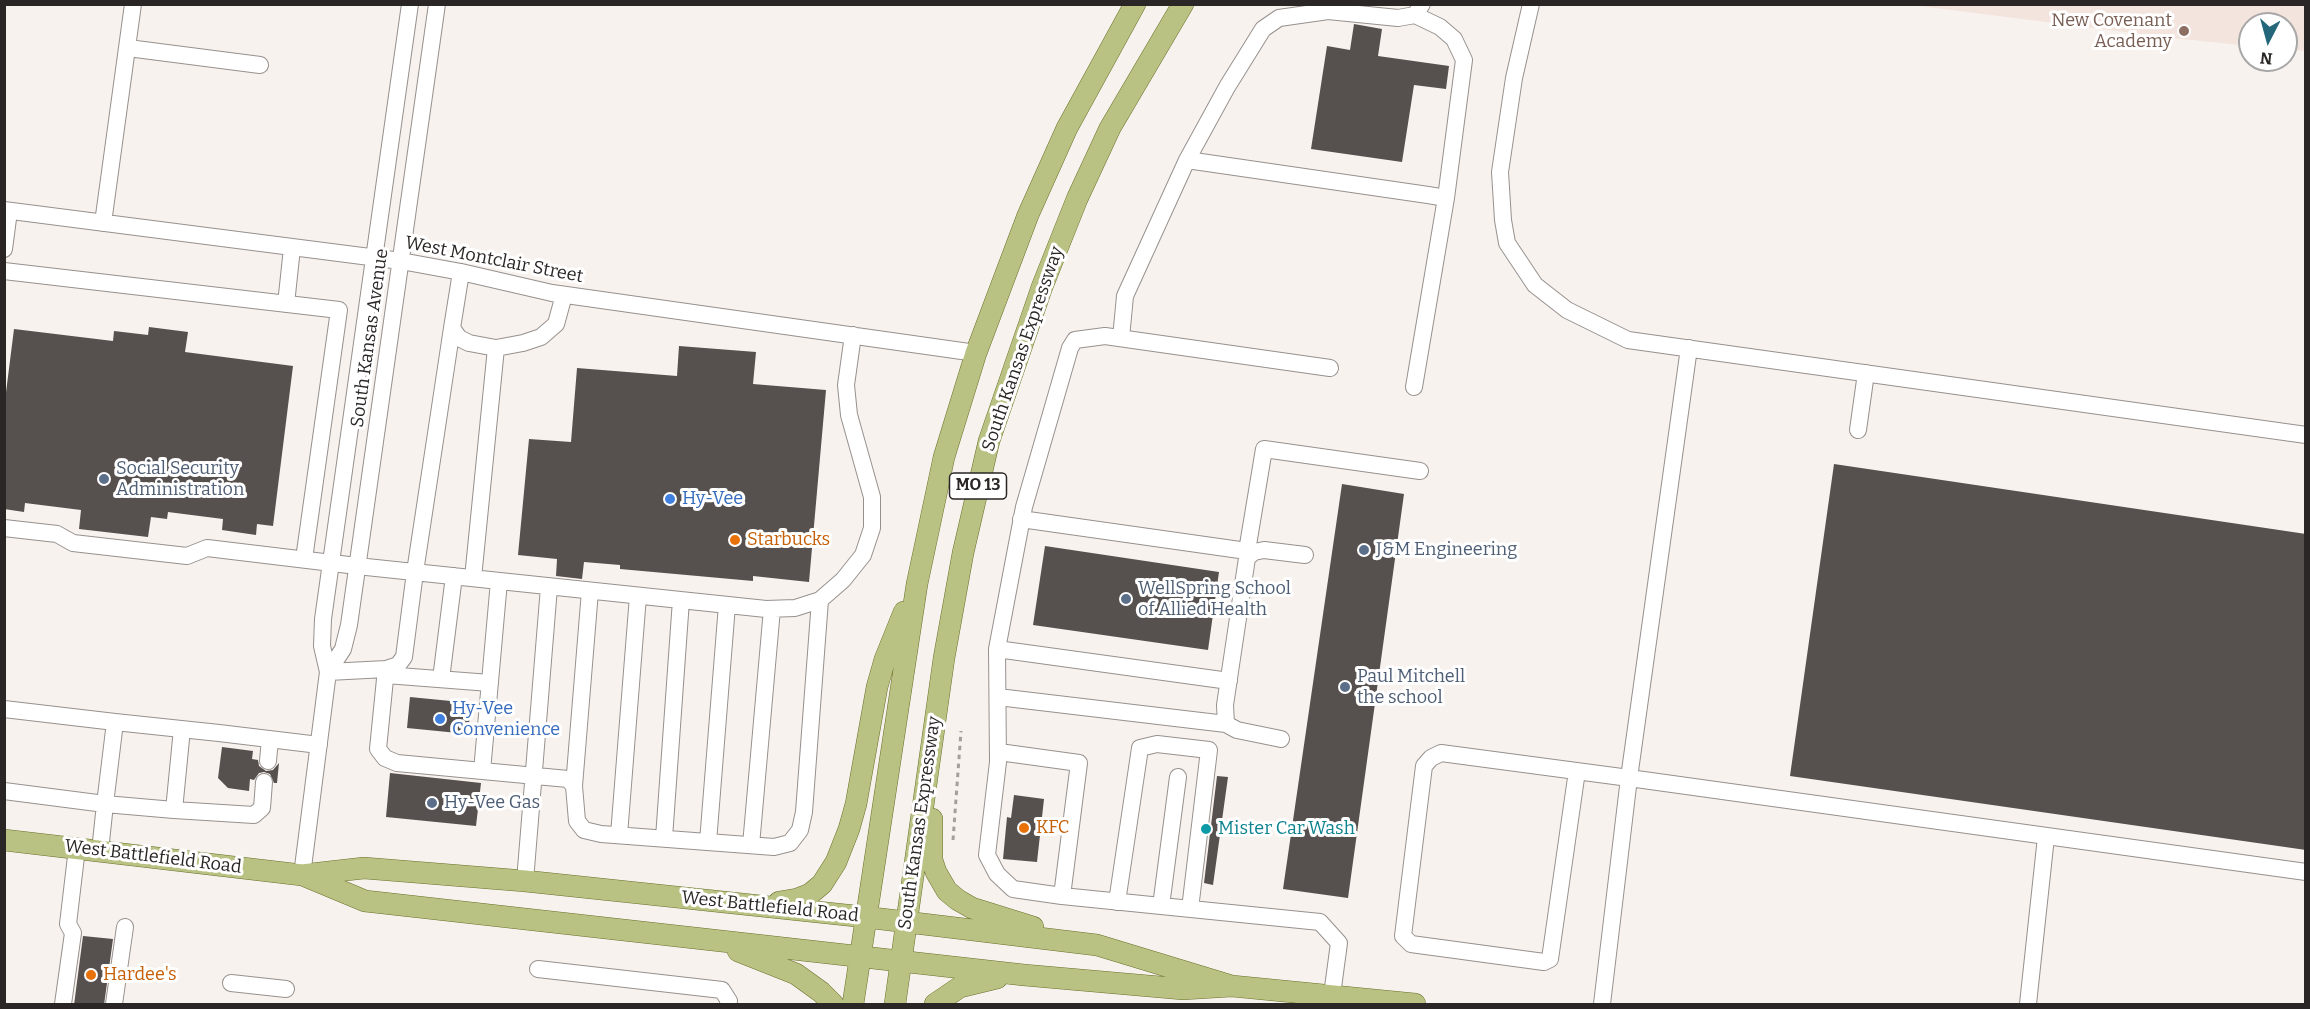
<!DOCTYPE html>
<html>
<head>
<meta charset="utf-8">
<style>
  body { margin:0 }
  #map { position:relative; width:2310px; height:1009px; overflow:hidden; background:#f8f2ee; font-family:Bitter,serif }
  canvas { display:block }
  .frame { position:absolute; inset:0; border:6px solid #292625; pointer-events:none }
  .north { position:absolute; left:2238px; top:12px; width:60px; height:60px; box-sizing:border-box; background:#fff; border:2px solid #a9a8a8; border-radius:50%; rotate:186deg; font-size:16px; font-weight:700; line-height:24px; text-align:center; color:#292625 }
  .north::after { content:''; display:block; margin:auto; width:21px; height:27px; background:#25677a; clip-path:polygon(50% 0,100% 100%,50% 72%,0 100%) }
</style>
</head>
<body>
<div id="map">
<canvas width="2310" height="1009"></canvas>
<div class="frame"></div>
<div class="north">N</div>
</div>
<script>
const context = document.querySelector('canvas').getContext('2d');
context.lineJoin = 'round';
function paint(path, color) { context.fillStyle = color; context.fill(path, 'evenodd'); }
const poly = rows => new Path2D(rows.map(r => 'M' + r).join(''));
function stroke(path, color, width, dash) { context.strokeStyle = color; context.lineWidth = width; context.lineCap = dash ? 'butt' : 'round'; context.setLineDash(dash || []); context.stroke(path); }
function drawText(font, color, halo, rows, align = 'center') {
  context.font = font + ' Bitter,serif'; context.lineWidth = 6; context.setLineDash([]); context.textBaseline = 'middle'; context.strokeStyle = halo; context.fillStyle = color; for (const [text, x, y, turn = 0] of rows) {
    context.save(); context.translate(x, y); context.rotate((+turn || 0) * Math.PI / 180); context.textAlign = isNaN(turn) ? turn : align; if (halo) context.strokeText(text, 0, 0); context.fillText(text, 0, 0); context.restore();
  }
}
paint(poly([
  [1912,5,2305,5,2305,51,2286,49,2286,24,2250,24,2250,46,2172,38]
]), '#f3e4de');
paint(poly([
  [1354,24,1382,29,1378,56,1449,66,1446,89,1414,85,1402,162,1311,149,1327,46,1350,50],
  [149,327,188,332,185,352,293,366,273,526,257,524,256,535,222,530,223,519,168,512,167,519,151,517,148,537,79,529,81,510,25,503,24,512,4,509,4,408,14,329,113,341,114,331,148,335],
  [679,346,756,352,753,384,826,390,809,582,753,576,753,581,620,569,620,565,584,562,582,579,556,576,557,559,518,555,529,439,571,442,577,368,677,376],
  [1834,464,2306,534,2306,850,1790,776],
  [1342,484,1404,494,1348,898,1283,889],
  [1045,546,1219,572,1208,650,1033,625],
  [410,697,471,703,468,734,407,728],
  [222,747,253,751,252,759,258,760,259,766,266,771,273,770,279,763,277,783,274,783,270,774,264,772,259,773,254,780,250,779,249,791,228,788,218,778],
  [390,773,481,783,476,826,386,817],
  [1217,776,1228,777,1213,885,1204,883],
  [1014,795,1044,799,1037,862,1003,859,1007,817,1011,818],
  [83,936,113,939,104,1005,74,1005]
]), '#56504e');
const minor = poly([
  [1531,4,1514,78,1500,172,1503,220,1507,243,1535,285,1567,310,1628,340,2306,435],
  [1415,15,1440,27,1454,39,1464,60,1446,198],
  [128,48,260,65],
  [1187,160,1227,87,1263,29,1279,18,1328,11,1398,18,1415,15,1422,4],
  [4,210,401,261,461,272,552,293,976,353],
  [103,223,133,4],
  [4,249,9,211],
  [4,271,339,310,304,559],
  [461,272,452,328,459,338,469,343,496,348,523,343,541,337,556,324,564,295],
  [286,304,292,248],
  [1121,338,1125,296,1187,160,1428,195,1446,198,1414,387],
  [1330,368,1105,336,1075,340,1070,348,1024,507,997,649,998,762,987,855,997,874,1013,889,1062,896,1320,922,1339,943,1332,995],
  [1858,430,1866,373],
  [1021,519,1254,552],
  [4,528,57,534,73,543,187,556,207,548,357,566,766,609,795,608,820,600,843,580,863,555,872,528,872,497,849,415,846,385,853,335],
  [1247,551,1264,449,1420,471],
  [473,578,496,348],
  [997,649,1229,681],
  [386,669,378,749,385,758,397,763,568,779,574,786,577,821,584,830,601,834,774,847,790,843,800,830,804,812,820,600],
  [328,672,343,649,349,625,437,4],
  [328,672,386,669,398,665,404,657,415,572,452,328],
  [386,675,490,683],
  [441,679,454,576],
  [998,697,1226,724],
  [4,709,115,722],
  [182,729,174,810,105,804,115,722,219,733,319,745],
  [1281,739,1237,730,1226,724,1225,705,1247,558,1254,552,1264,550,1305,555],
  [999,752,1079,763,1062,896],
  [268,761,270,739],
  [482,771,499,581],
  [1577,771,1550,959,1544,962,1411,944,1403,936,1424,766,1431,758,1441,753,1629,778,1689,348],
  [574,786,590,591],
  [4,791,105,804,100,851],
  [174,810,254,815,262,808,264,782],
  [619,835,638,596],
  [664,838,681,600],
  [708,842,727,605],
  [751,845,772,609],
  [302,875,328,672,322,646,323,619,410,4],
  [525,881,549,587],
  [1117,902,1140,748,1157,744,1209,750,1190,909],
  [1161,906,1178,777],
  [538,969,722,990,729,1001,728,1004],
  [231,983,286,989],
  [63,1004,73,933,68,924,77,848],
  [114,1004,125,927],
  [1602,1004,1629,778,2306,872],
  [2028,1004,2046,837]
]);
const major = poly([
  [932,819,932,860,936,872,947,891,958,900,972,908,1033,927],
  [4,840,302,875,364,868,525,881,865,917,1097,945,1232,986],
  [305,876,365,901,1024,975,1183,989,1232,986,1415,1004],
  [779,902,797,899,810,894,822,884,836,862,849,829,856,804,877,687,885,659,904,612],
  [738,951,796,974,821,992,833,1004],
  [853,1004,917,584,944,457,976,353,1028,215,1067,128,1135,4],
  [895,1004,944,658,963,553,989,441,1042,287,1077,199,1110,128,1183,4],
  [935,1004,960,987,997,978]
]);
stroke(minor, '#97918e', 18);
stroke(major, '#69712b', 22);
stroke(poly([
  [953,840,961,731]
]), '#a49f9d', 3, [4.5, 4.5]);
stroke(minor, '#fff', 16);
stroke(major, '#b9c282', 21);
for (const [x, y, r, color] of [
  [2184,31,6,"#8d6e63"],
  [104,479,6,"#5c6f8a"],
  [670,499,6,"#3f7fe0"],
  [735,540,6,"#e8710a"],
  [1364,550,6,"#5c6f8a"],
  [1126,599,6,"#5c6f8a"],
  [1345,687,6,"#5c6f8a"],
  [440,719,6,"#3f7fe0"],
  [432,803,6,"#5c6f8a"],
  [1024,828,6,"#e8710a"],
  [1206,829,6,"#0f9aa8"],
  [91,975,6,"#e8710a"]
]) { const dot = new Path2D(); dot.arc(x, y, r, 0, 2 * Math.PI); context.fillStyle = color; context.fill(dot); stroke(dot, '#fff', 2); }
for (const [x, y, w] of [
  [978,486,57]
]) { const box = new Path2D(); box.roundRect(x - w / 2, y - 13, w, 26, 4.5); context.fillStyle = '#fff'; context.fill(box); stroke(box, '#292625', 1.5); }
drawText('bold 16px', '#292625', null, [
  ["MO 13",978,486]
]);
drawText('18px', '#785e54', '#fff', [
  ["New Covenant",2172,21],
  ["Academy",2172,42]
], 'right');
drawText('18px', '#292625', '#fff', [
  ["West Montclair Street",494,260,11],
  ["South Kansas Avenue",370,338,-82],
  ["South Kansas Expressway",1023,349,-71],
  ["South Kansas Expressway",920,823,-82],
  ["West Battlefield Road",153,857,7],
  ["West Battlefield Road",770,907,6]
]);
drawText('18px', '#4e5e75', '#fff', [
  ["Social Security",116,469],
  ["Administration",116,490],
  ["J&M Engineering",1376,550],
  ["WellSpring School",1138,589],
  ["of Allied Health",1138,610],
  ["Paul Mitchell",1357,677],
  ["the school",1357,698],
  ["Hy-Vee Gas",444,803]
], 'left');
drawText('18px', '#366cbe', '#fff', [
  ["Hy-Vee",682,499],
  ["Hy-Vee",452,709],
  ["Convenience",452,730]
], 'left');
drawText('18px', '#c56008', '#fff', [
  ["Starbucks",747,540],
  ["KFC",1036,828],
  ["Hardee's",103,975]
], 'left');
drawText('18px', '#0d838f', '#fff', [
  ["Mister Car Wash",1218,829]
], 'left');
</script>
</body>
</html>
